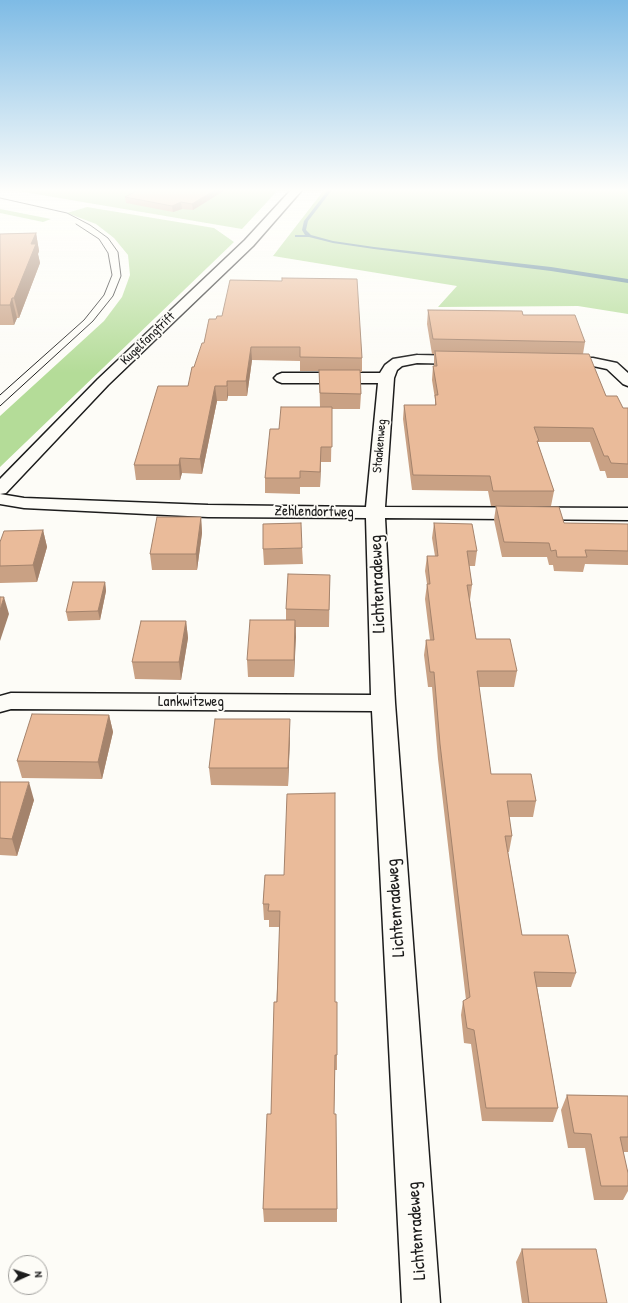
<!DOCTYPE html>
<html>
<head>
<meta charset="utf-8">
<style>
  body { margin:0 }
  #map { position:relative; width:628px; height:1303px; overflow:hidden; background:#fdfcf7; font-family:"Patrick Hand",sans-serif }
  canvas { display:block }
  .north { position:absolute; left:8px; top:1255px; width:40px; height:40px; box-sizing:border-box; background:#fdfcf7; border:1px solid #a3a29f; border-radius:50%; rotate:87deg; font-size:11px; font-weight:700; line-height:16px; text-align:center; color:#1c1c1c }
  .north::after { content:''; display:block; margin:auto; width:14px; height:18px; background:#1c1c1c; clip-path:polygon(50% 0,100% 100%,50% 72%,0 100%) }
</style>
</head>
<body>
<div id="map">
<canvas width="628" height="1303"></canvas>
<div class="north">N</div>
</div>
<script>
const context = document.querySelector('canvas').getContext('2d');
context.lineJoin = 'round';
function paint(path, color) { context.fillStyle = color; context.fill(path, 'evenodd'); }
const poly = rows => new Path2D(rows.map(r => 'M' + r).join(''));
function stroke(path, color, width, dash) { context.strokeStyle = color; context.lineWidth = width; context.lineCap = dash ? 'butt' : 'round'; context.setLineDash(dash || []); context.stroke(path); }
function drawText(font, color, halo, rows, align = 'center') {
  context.font = font + ' "Patrick Hand",sans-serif'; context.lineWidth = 3.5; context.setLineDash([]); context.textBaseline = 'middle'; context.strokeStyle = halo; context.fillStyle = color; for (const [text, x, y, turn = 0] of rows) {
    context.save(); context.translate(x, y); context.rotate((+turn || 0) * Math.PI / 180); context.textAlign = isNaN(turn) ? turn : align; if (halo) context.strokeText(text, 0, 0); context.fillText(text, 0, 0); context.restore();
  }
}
paint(poly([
  [12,190,278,190,242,229],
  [324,190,628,190,628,314,578,306,438,307,457,286,273,256],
  [87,207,214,228,234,242,0,467,0,416,104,321,122,297,130,275,128,255,114,238,96,224,67,213],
  [0,209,51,219,43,222,0,213]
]), '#b4dc98');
paint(poly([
  [328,190,332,190,308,221,306,230,311,235,333,241,374,247,551,267,628,279,628,283,551,271,374,249,333,243,309,237,295,237,295,235,305,235,302,230,304,221,328,190]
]), '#588192');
const street = poly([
  [417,355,463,356,468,357,470,360,468,363,463,364,417,363,402,366,397,370,394,378,385,507,628,508,628,520,385,518,395,703,440,1303,402,1303,372,711,11,709,0,712,0,696,11,693,371,695,366,518,208,517,24,508,0,504,0,494,24,498,208,505,366,507,378,383,282,383,277,381,274,378,277,375,282,373,380,373,385,365,393,359,417,355],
  [562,358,593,358,617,363,628,373,628,386,623,384,607,369,593,366,557,365,555,362,557,359,562,358]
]);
const secondary = poly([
  [291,190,302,190,253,246,108,385,6,493,0,494,0,479,98,379,245,240,291,190]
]);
stroke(street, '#1c1c1c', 3);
stroke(secondary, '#1c1c1c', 3);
paint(street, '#fdfcf7');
paint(secondary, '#fdfcf7');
stroke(poly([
  [0,198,67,213,90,225,108,238,118,252,121,276,113,296,93,321,0,406],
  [0,395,84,320,104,295,112,275,108,253,99,239,76,224]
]), '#1c1c1c', 1);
paint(poly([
  [225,190,193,210,182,209,173,212,126,203,125,197],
  [36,233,39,251,38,254,40,263,19,318,17,318,14,325,0,325,0,234],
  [428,310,523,315,585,342,583,354,606,396,623,408,628,408,628,478,607,478,605,471,600,471,590,442,538,442,538,444,554,491,551,506,491,506,488,491,412,490,403,419,404,405,435,405,435,399,432,380,433,366,434,366,434,354,432,354,427,324],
  [209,319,362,358,362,372,360,372,361,394,360,409,332,409,331,462,321,462,320,487,300,487,300,494,265,493,265,478,279,429,320,407,319,371,300,371,300,361,252,360,247,396,228,396,227,401,217,401,202,474,182,473,180,480,136,480,134,465,188,386,194,367,204,343],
  [496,506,564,523,628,524,628,565,585,564,583,572,554,571,553,565,549,565,547,557,502,557,494,520],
  [201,517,202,533,197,570,152,570,150,554],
  [434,523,477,551,475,566,469,566,472,585,470,600,476,639,517,671,514,687,479,687,491,774,536,801,533,817,509,817,512,836,509,852,508,852,522,935,576,973,571,987,537,987,558,1108,553,1122,482,1121,471,1044,464,1043,461,1015,463,1001,466,1000,438,759,432,687,428,687,424,655,426,640,430,640,425,599,427,584,425,571,427,556,435,556,432,538],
  [43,530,47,547,37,582,0,583,0,542],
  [302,548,303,564,264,565,263,549],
  [330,575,329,627,296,627,294,677,248,677,247,660,286,620,286,609],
  [105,582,106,591,100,620,68,621,66,612],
  [186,621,188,638,181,680,135,679,132,662],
  [109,715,113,732,102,779,22,778,17,761],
  [290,737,288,786,211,785,209,768],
  [0,782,34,800,17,856,0,855],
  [265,875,335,1002,337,1055,337,1070,335,1070,334,1114,337,1209,337,1222,264,1222,263,1209,271,1114,280,927,269,927,269,920,264,920,263,904],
  [567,1095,628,1096,628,1152,623,1152,628,1173,628,1191,623,1200,594,1200,585,1148,568,1148,561,1110],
  [522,1249,607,1303,522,1303,516,1262]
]), '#c9a184');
paint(poly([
  [215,190,225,190,193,210,192,204],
  [181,202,182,209,173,212,172,206],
  [36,233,39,251,38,254,40,263,19,318,14,298,31,244],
  [12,298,17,318,14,325,10,305],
  [251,347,252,360,247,396,246,381],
  [227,381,228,396,227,401],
  [215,386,217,401,202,474,200,459],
  [321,447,321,462,320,487,320,472],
  [180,458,182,473,180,480,179,465],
  [201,517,202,533,197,570,196,554],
  [43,530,47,547,37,582,33,565],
  [105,582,106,591,100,620,98,611],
  [4,597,9,614,0,641,0,610],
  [295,620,296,637,294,677,294,660],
  [186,621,188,638,181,680,179,662],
  [109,715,113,732,102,779,98,762],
  [290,719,290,737,288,786,288,768],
  [29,782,34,800,17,856,12,839]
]), '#a4836c');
const building = poly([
  [138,190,215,190,192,204,181,202,172,206,125,197,138,190],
  [36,233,31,244,36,244,14,298,12,298,10,305,0,305,0,234,36,233],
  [282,278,357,279,362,358,300,357,300,347,251,347,246,381,227,381,227,386,215,386,200,459,180,458,179,465,134,465,158,386,188,386,192,367,194,367,202,343,204,343,209,319,216,319,217,316,222,316,230,280,282,281,282,278],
  [428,310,522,311,523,315,575,315,585,342,433,339,428,310],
  [435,351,589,354,606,396,617,396,623,408,628,408,628,464,611,463,608,456,604,456,593,428,534,427,539,441,537,441,554,491,493,491,490,476,413,475,404,405,436,405,435,395,438,395,433,366,437,366,435,351],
  [319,370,360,370,361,394,320,393,319,370],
  [281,407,332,407,332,447,321,447,320,472,300,471,300,478,265,478,270,429,279,429,281,407],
  [496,506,559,507,564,523,628,524,628,551,585,550,587,557,557,557,556,550,551,551,549,543,504,542,496,506],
  [157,517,201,517,196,554,150,554,157,517],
  [301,523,302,548,263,549,263,524,301,523],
  [434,523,472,524,477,551,467,551,472,585,467,585,476,639,510,639,517,671,477,671,491,774,531,774,536,801,507,801,512,836,505,836,522,935,568,935,576,973,534,972,558,1108,486,1108,474,1030,467,1028,463,1001,470,997,440,744,434,672,430,672,426,640,434,640,427,584,430,584,427,556,438,556,434,523],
  [43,530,33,565,0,566,0,542,4,531,43,530],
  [288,574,330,575,329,610,286,609,288,574],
  [73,582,105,582,98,611,66,612,73,582],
  [0,597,4,597,0,610,0,597],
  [250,620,295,620,294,660,247,660,250,620],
  [141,621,186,621,179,662,132,662,141,621],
  [32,714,109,715,98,762,17,761,32,714],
  [215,719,290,719,288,768,209,768,215,719],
  [0,782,29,782,12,839,0,838,0,782],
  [335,793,335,1002,337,1002,337,1055,335,1055,334,1114,336,1114,337,1209,263,1209,267,1114,271,1114,274,1002,277,1002,280,911,268,911,269,904,263,904,265,875,284,875,287,794,335,793],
  [567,1095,628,1096,628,1137,620,1137,628,1173,628,1186,601,1186,591,1134,574,1133,567,1095],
  [522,1249,596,1249,607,1303,529,1303,522,1249]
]);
paint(building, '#eabb9a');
stroke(building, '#a4836c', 1);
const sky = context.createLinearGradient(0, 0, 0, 373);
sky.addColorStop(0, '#7ebbe5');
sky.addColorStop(0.51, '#fefefb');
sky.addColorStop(1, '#fefefb00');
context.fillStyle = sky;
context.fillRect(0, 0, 628, 373);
drawText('13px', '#1c1c1c', '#fdfcf7', [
  ["Kugelfangtrift",148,339,-44],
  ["Staakenweg",380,446,-85]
]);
drawText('15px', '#1c1c1c', '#fdfcf7', [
  ["Zehlendorfweg",314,512,1],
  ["Lankwitzweg",191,702]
]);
drawText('18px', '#1c1c1c', '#fdfcf7', [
  ["Lichtenradeweg",378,584,-92],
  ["Lichtenradeweg",396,908,-94],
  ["Lichtenradeweg",417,1231,-94]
]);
</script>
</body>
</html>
